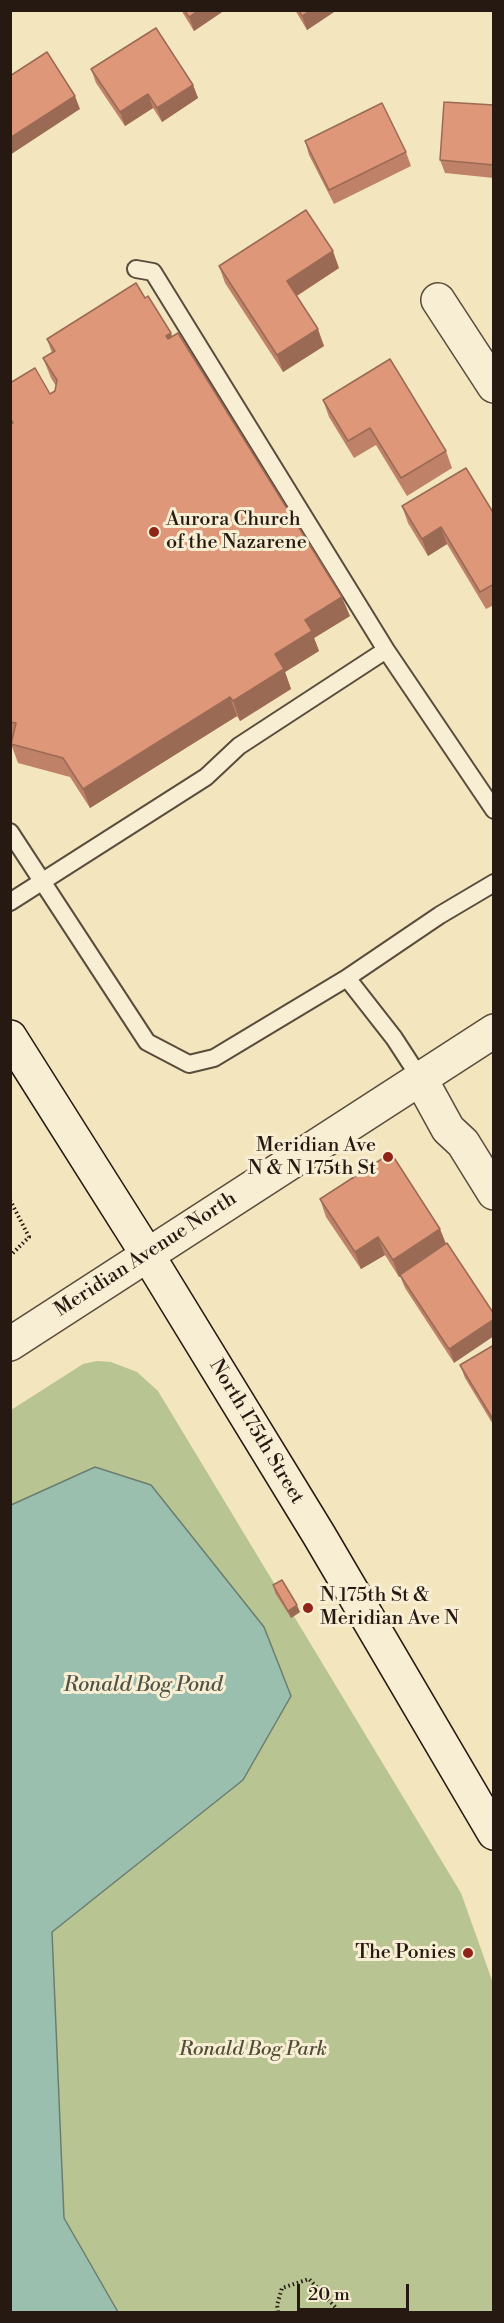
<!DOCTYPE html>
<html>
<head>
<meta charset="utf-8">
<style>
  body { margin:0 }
  #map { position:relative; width:504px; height:2323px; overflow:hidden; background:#f3e5bd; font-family:"Libre Bodoni",serif }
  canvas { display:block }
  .frame { position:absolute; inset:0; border:12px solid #261911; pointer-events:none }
  .scale { position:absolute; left:297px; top:2284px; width:112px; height:27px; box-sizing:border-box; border:3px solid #261911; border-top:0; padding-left:8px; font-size:18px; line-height:21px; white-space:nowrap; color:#261911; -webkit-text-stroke:4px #f7eed4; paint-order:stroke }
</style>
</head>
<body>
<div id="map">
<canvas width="504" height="2323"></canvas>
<div class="frame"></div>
<div class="scale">20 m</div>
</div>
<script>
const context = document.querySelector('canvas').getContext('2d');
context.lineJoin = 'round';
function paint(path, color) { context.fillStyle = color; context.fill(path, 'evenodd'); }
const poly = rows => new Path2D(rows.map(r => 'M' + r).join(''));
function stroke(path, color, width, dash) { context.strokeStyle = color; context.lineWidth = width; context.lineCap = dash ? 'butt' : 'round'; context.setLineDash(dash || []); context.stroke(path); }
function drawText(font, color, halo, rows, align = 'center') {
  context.font = font + ' "Libre Bodoni",serif'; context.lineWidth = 6; context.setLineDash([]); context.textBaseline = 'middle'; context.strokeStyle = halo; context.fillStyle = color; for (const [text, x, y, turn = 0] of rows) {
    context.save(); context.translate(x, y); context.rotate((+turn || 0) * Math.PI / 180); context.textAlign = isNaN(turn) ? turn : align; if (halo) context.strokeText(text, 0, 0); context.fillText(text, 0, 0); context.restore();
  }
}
paint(poly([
  [97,1361,111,1362,137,1372,158,1391,461,1893,493,1983,493,2312,11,2312,11,1410,83,1364]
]), '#b8c593');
const water = poly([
  [95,1467,151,1485,264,1627,291,1696,243,1780,52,1932,64,2218,118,2312,11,2312,11,1505,95,1467]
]);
paint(water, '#9bbfaf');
stroke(water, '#6c7d70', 1.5);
const service = poly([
  [136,269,153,272,386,650,494,810],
  [10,832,147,1042,189,1064,214,1058,347,978,440,915,494,883],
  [10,902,206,777,239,746,386,650],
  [347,978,394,1038,420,1078]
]);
const minor = poly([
  [438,300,494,386],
  [420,1078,448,1129,463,1143,494,1193]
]);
const tertiary = poly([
  [10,1344,494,1031]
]);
const secondary = poly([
  [10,1037,147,1254,319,1535,494,1833]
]);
stroke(service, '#594c3c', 20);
stroke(minor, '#594c3c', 36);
stroke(tertiary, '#594c3c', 36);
stroke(secondary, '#261911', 36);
stroke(poly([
  [10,1200,29,1237,10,1256],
  [278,2312,277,2305,282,2288,309,2279,340,2312]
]), '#261911', 4, [1.5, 3]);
stroke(service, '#f7eed4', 16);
stroke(minor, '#f7eed4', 33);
stroke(tertiary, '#f7eed4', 33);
stroke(secondary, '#f7eed4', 33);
paint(poly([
  [181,10,225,10,194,31],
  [295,10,333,10,334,12,307,30],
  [91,69,193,85,198,98,162,122,153,108,125,126,96,83],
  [494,105,494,178,445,173,440,160],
  [305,141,406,152,411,166,334,204,309,155],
  [219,266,339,268,297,296,324,346,283,372,225,283],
  [145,298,172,337,350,616,314,638,319,651,285,672,291,689,240,721,237,716,90,808,70,777,18,763,11,744,12,740,10,740,10,383,50,394,55,391,56,386,51,378,43,358,52,353,47,339],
  [323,400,446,451,452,468,407,496,376,445,354,458,329,417],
  [402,506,494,514,494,605,486,609,447,544,428,556,408,523],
  [391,1153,454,1363,405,1288,400,1276,399,1277,385,1255,361,1269,326,1217,320,1199],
  [494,1345,494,1426,465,1378,460,1365],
  [273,1585,300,1612,291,1618,275,1593]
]), '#bf8268');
paint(poly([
  [199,10,225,10,194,31,189,17],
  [311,10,333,10,334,12,307,30,302,16],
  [193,85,198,98,162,122,157,108],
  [148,94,153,108,125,126,120,112],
  [75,96,80,109,10,155,10,138],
  [333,251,339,268,293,298,287,281],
  [318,329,324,346,283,372,277,355],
  [171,333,178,353,166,336],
  [441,527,447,544,428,556,422,539],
  [342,597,350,616,314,638,319,651,285,672,291,689,240,721,233,701,305,620],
  [230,697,237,716,90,808,83,789],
  [440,1229,447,1246,399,1277,393,1260],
  [378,1237,385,1255,361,1269,355,1252],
  [494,1319,494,1336,454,1363,449,1349],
  [297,1605,300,1612,291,1618,288,1611]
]), '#9b6a55');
const building = poly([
  [184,10,199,10,189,17,184,10],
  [299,10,311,10,302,16,299,10],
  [156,28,193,85,157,108,148,94,120,112,91,69,156,28],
  [47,52,75,96,10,138,10,76,47,52],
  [444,102,494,105,494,165,440,160,444,102],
  [382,103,406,152,329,190,305,141,382,103],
  [306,210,333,251,287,281,318,329,277,355,219,266,306,210],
  [136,283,145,298,148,296,171,333,166,336,168,339,178,333,342,597,305,620,312,631,275,654,284,669,233,701,230,697,83,789,63,758,11,744,16,723,10,722,10,425,13,423,10,418,10,383,35,368,50,394,55,391,57,380,43,358,55,351,47,339,136,283],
  [390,359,446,451,401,478,370,428,348,441,323,400,390,359],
  [466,468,494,514,494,584,480,592,441,527,422,539,402,506,466,468],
  [391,1153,440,1229,393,1260,378,1237,355,1252,320,1199,391,1153],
  [447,1243,494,1314,494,1319,449,1349,400,1275,447,1243],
  [494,1345,494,1421,460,1365,494,1345],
  [282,1580,297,1605,288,1611,273,1585,282,1580]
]);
paint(building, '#de9779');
stroke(building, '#9b6a55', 1.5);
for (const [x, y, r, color] of [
  [154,532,6,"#8f2418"],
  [388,1157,6,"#8f2418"],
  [308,1608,6,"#8f2418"],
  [468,1953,6,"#8f2418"]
]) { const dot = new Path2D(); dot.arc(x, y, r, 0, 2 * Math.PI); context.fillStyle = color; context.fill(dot); stroke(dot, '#f7eed4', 2); }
drawText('20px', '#261911', '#f7eed4', [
  ["Aurora Church",166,520],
  ["of the Nazarene",166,543],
  ["Meridian Ave",376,1146,"right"],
  ["N & N 175th St",376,1169,"right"],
  ["N 175th St &",320,1596],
  ["Meridian Ave N",320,1619],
  ["The Ponies",456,1953,"right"]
], 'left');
drawText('20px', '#261911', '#f7eed4', [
  ["Meridian Avenue North",146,1255,-33],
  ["North 175th Street",256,1432,59]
]);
drawText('italic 20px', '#524d38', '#f7eed4', [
  ["Ronald Bog Park",253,2050]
]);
drawText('italic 21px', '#4f5348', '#f7eed4', [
  ["Ronald Bog Pond",143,1686]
]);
</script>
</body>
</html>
